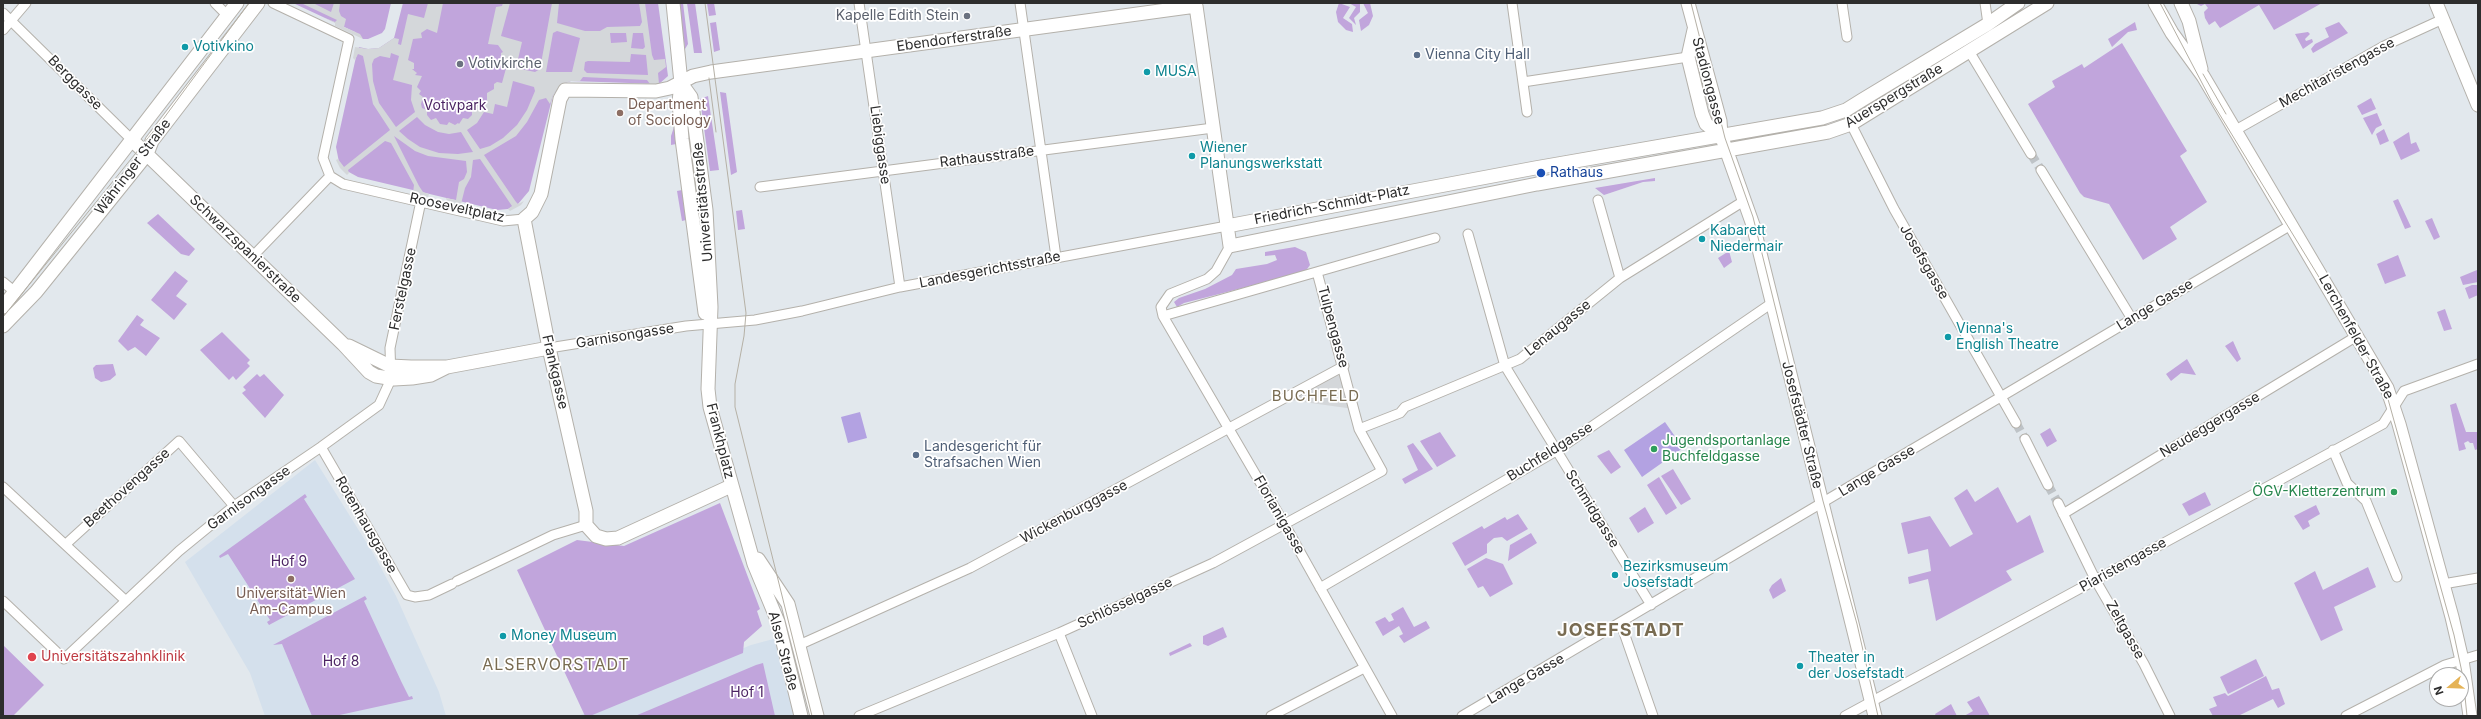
<!DOCTYPE html>
<html>
<head>
<meta charset="utf-8">
<style>
  body { margin:0 }
  #map { position:relative; width:2481px; height:719px; overflow:hidden; background:#e2e8ed; font-family:Inter,sans-serif }
  canvas { display:block }
  .frame { position:absolute; inset:0; border:4px solid #2d2d2d; pointer-events:none }
  .north { position:absolute; left:2429px; top:667px; width:40px; height:40px; box-sizing:border-box; background:#fff; border:1px solid #ababab; border-radius:50%; rotate:251deg; font-size:11px; font-weight:700; line-height:16px; text-align:center; color:#2d2d2d }
  .north::after { content:''; display:block; margin:auto; width:14px; height:18px; background:#e5b356; clip-path:polygon(50% 0,100% 100%,50% 72%,0 100%) }
</style>
</head>
<body>
<div id="map">
<canvas width="2481" height="719"></canvas>
<div class="frame"></div>
<div class="north">N</div>
</div>
<script>
const context = document.querySelector('canvas').getContext('2d');
context.lineJoin = 'round';
function paint(path, color) { context.fillStyle = color; context.fill(path, 'evenodd'); }
const poly = rows => new Path2D(rows.map(r => 'M' + r).join(''));
function stroke(path, color, width, dash) { context.strokeStyle = color; context.lineWidth = width; context.lineCap = dash ? 'butt' : 'round'; context.setLineDash(dash || []); context.stroke(path); }
function drawText(font, color, halo, rows, align = 'center') {
  context.font = font + ' Inter,sans-serif'; context.lineWidth = 3.5; context.setLineDash([]); context.textBaseline = 'middle'; context.strokeStyle = halo; context.fillStyle = color; for (const [text, x, y, turn = 0] of rows) {
    context.save(); context.translate(x, y); context.rotate((+turn || 0) * Math.PI / 180); context.textAlign = isNaN(turn) ? turn : align; if (halo) context.strokeText(text, 0, 0); context.fillText(text, 0, 0); context.restore();
  }
}
paint(poly([
  [315,460,373,553,396,596,439,692,446,716,265,716,250,673,185,562],
  [777,638,795,716,578,716,751,645]
]), '#d4e0ec');
paint(poly([
  [293,3,391,3,385,29,382,33,368,39,363,39,355,32],
  [403,3,658,3,668,76,659,84,571,81,562,84,553,95,529,191,518,204,508,209,497,210,358,177,347,171,339,162,336,147,356,57,359,47,368,49,379,48,394,38],
  [679,3,683,3,688,44,685,49],
  [687,3,695,3,702,53,694,53],
  [707,3,714,3,716,15,709,16],
  [1339,3,1350,7,1343,18,1352,24,1353,32,1346,30,1338,22,1336,12],
  [1349,3,1360,3,1360,12,1354,18,1356,25,1349,18,1356,7],
  [1363,3,1370,3,1373,16,1369,25,1361,31,1359,20,1368,13],
  [2195,3,2322,3,2274,30,2259,5,2220,28,2215,21,2209,25,2205,18,2204,12,2208,8,2205,4,2201,6],
  [716,22,720,50,714,52,710,23],
  [2135,22,2137,30,2128,32,2112,47,2108,39],
  [2339,22,2348,33,2313,53,2311,49,2315,44,2329,37,2325,28],
  [2308,32,2310,34,2305,39,2306,41,2312,39,2313,42,2303,49,2295,34],
  [2122,43,2187,151,2180,156,2207,202,2170,227,2177,239,2143,260,2109,204,2084,197,2080,193,2028,104,2055,87,2052,81,2082,64,2084,68],
  [720,92,726,93,737,172,731,175],
  [708,96,719,170,710,171,700,99],
  [2371,98,2376,109,2362,115,2357,106],
  [684,104,689,104,702,232,697,211],
  [2377,113,2382,125,2376,128,2372,135,2363,118],
  [675,124,676,144,671,145,671,136],
  [2384,129,2389,141,2380,145,2376,134],
  [2409,132,2411,144,2416,142,2420,151,2401,160,2393,142],
  [1655,178,1655,181,1643,182,1604,195,1595,188],
  [682,190,686,220,682,221,677,191],
  [2398,199,2411,227,2405,229,2393,201],
  [742,210,745,229,738,230,736,211],
  [158,214,195,249,189,256,181,254,147,223],
  [2432,218,2440,237,2434,240,2425,221],
  [1295,247,1306,252,1310,265,1305,272,1184,303,1177,307,1174,302,1179,298,1205,289,1232,275,1236,269,1267,264,1277,260,1275,255,1265,256,1265,252],
  [1729,251,1732,262,1724,268,1718,258],
  [2398,255,2406,276,2385,284,2377,264],
  [2477,270,2478,282,2463,285,2460,277],
  [175,271,188,281,176,296,187,304,174,320,151,300],
  [2472,285,2478,285,2478,295,2469,299,2465,288],
  [2445,309,2452,329,2444,331,2437,312],
  [137,315,144,320,140,325,160,338,146,356,135,347,128,351,118,341],
  [222,332,250,360,247,363,250,366,236,380,233,376,229,380,200,350],
  [2233,341,2241,359,2237,362,2225,346],
  [2187,359,2196,375,2181,373,2171,381,2166,374],
  [113,364,116,375,110,380,101,382,95,378,93,368,96,365],
  [257,374,260,377,264,374,284,395,265,418,242,393,246,390,243,387],
  [2456,403,2466,432,2478,432,2478,449,2475,450,2473,443,2470,443,2468,441,2464,443,2466,449,2459,451,2450,405],
  [2050,428,2057,441,2047,447,2040,434],
  [1440,432,1456,456,1437,467,1420,441],
  [1413,443,1433,469,1405,484,1402,479,1418,470,1407,446],
  [1609,450,1621,467,1611,474,1597,456],
  [1673,469,1691,499,1681,505,1661,476],
  [1659,477,1677,508,1666,515,1647,485],
  [1998,487,2017,523,2030,515,2044,552,2006,571,2012,580,1936,621,1928,579,1909,584,1908,577,1931,571,1928,549,1908,554,1901,523,1930,516,1950,547,1973,534,1954,498,1967,489,1975,502],
  [2205,492,2211,505,2189,516,2182,504],
  [305,494,307,497,304,499,355,579,269,625,267,622,270,620,228,554,220,558,219,556],
  [720,503,760,609,757,611,762,626,744,642,743,653,590,716,585,716,517,570,577,540,624,546],
  [2316,505,2320,514,2308,521,2310,526,2303,530,2294,516],
  [1645,507,1654,523,1638,533,1629,518],
  [1518,514,1528,529,1507,541,1502,537,1494,538,1487,544,1487,553,1465,566,1452,543,1482,526,1484,529,1505,517,1507,520],
  [1531,533,1537,543,1508,561,1510,545],
  [1486,558,1503,564,1513,584,1490,597,1483,586,1478,588,1467,569],
  [2368,567,2376,587,2334,607,2343,630,2321,641,2294,583,2315,571,2323,590],
  [1781,578,1786,591,1773,599,1769,590,1772,585],
  [365,596,367,599,364,601,401,681,409,697,412,696,413,699,335,716,312,716,282,644,273,645],
  [1403,607,1414,627,1426,621,1430,628,1404,643,1399,636,1403,634,1399,626,1383,636,1375,622,1385,617,1389,622,1394,620,1391,614],
  [1223,627,1227,637,1208,646,1203,644,1203,636],
  [1190,643,1192,646,1170,656,1169,653],
  [3,645,44,685,13,716,3,716],
  [2256,659,2264,676,2228,694,2220,677],
  [763,663,775,716,635,716,756,665],
  [2266,676,2272,690,2279,688,2285,704,2278,708,2273,699,2238,716,2213,716,2209,709,2217,706,2213,697,2225,693,2228,696],
  [1979,696,1990,716,1964,716,1973,711,1967,702],
  [1951,704,1957,716,1936,716,1935,714]
]), '#c1a5dc');
paint(poly([
  [860,412,867,438,848,443,841,417],
  [1665,422,1683,448,1642,477,1624,450]
]), '#b3a2e2');
paint(poly([
  [301,3,313,3,331,12,334,3,340,3,339,11,341,16,346,19,344,27,360,34,363,39,335,26,335,23,325,18,335,22,337,20],
  [428,3,443,3,437,33,427,29,421,33,422,38,413,39,408,60,414,63,414,69,412,69,417,73,415,75,422,76,417,87,421,91,419,94,423,97,421,104,422,108,427,110,427,115,431,120,436,118,440,124,447,125,449,122,455,125,458,123,459,124,463,118,468,119,472,115,472,109,477,107,479,100,484,103,487,102,487,93,494,89,494,84,497,82,502,83,508,61,501,59,501,53,503,52,498,45,488,44,496,7,502,6,503,3,510,3,501,36,522,42,516,68,535,72,540,69,552,3,559,3,557,23,585,31,600,31,607,27,640,26,642,22,639,3,645,3,652,55,654,60,665,59,666,67,658,73,659,84,650,84,647,80,583,77,580,81,571,81,562,84,553,95,550,104,546,98,539,100,527,122,516,136,484,155,516,202,518,204,524,201,521,205,510,211,508,209,512,206,480,159,473,160,471,177,465,188,461,204,447,201,446,198,456,200,459,182,464,179,467,172,466,161,428,156,415,151,394,136,419,186,423,192,429,194,428,197,413,193,414,185,391,143,385,141,348,170,349,173,347,175,340,168,336,160,338,159,344,167,390,130,373,104,363,56,358,54,355,60,353,58,355,47,368,49,379,48,394,38,399,39,398,44,401,45,408,14,424,18],
  [557,31,580,38,572,72,546,72,553,33],
  [610,33,626,33,627,42,611,43],
  [633,33,643,33,645,47,643,49,631,48],
  [391,53,399,56,393,80,412,85,411,100,415,112,396,127,379,103,373,81,372,64,374,59,380,56,390,58],
  [631,54,646,55,648,75,587,73,584,70,585,62,588,61,630,62],
  [513,81,534,87,535,91,527,110,517,125,503,138,490,146,480,149,467,130,477,123,484,112,493,114,495,104,507,107],
  [417,117,425,125,438,132,449,134,461,132,473,152,458,154,439,153,420,147,408,139,399,131],
  [1344,366,1354,409,1282,399]
]), '#d4d7da');
stroke(poly([
  [2031,154,2041,170],
  [2016,423,2025,439],
  [2048,485,2058,503]
]), '#bec3c7', 9, [9, 4.5]);
const street = poly([
  [215,3,227,15],
  [273,3,349,39,323,158,330,176,343,184,503,221,524,219],
  [859,3,900,287],
  [1020,3,1056,257],
  [1512,3,1527,112],
  [1842,3,1847,37],
  [1985,3,1988,24],
  [3,13,133,141],
  [3,30,26,3],
  [1969,51,2031,154],
  [1523,82,1688,57],
  [1851,124,1894,209,2016,423],
  [2234,131,2384,46,2443,19],
  [2041,170,2132,319],
  [760,187,1213,128],
  [1598,200,1620,278],
  [1468,234,1505,366,1651,605],
  [1230,246,1216,271,1207,279,1170,294,1161,307,1163,316,1285,525,1392,716],
  [253,256,330,176],
  [3,282,15,292],
  [1163,316,1435,238],
  [549,348,686,326,755,320,802,311,900,287,1227,226],
  [1359,429,1400,413,1405,407,1520,359,1620,278,1739,204,1745,202],
  [2025,439,2048,485],
  [321,447,407,595,415,597,429,595,452,584],
  [2333,450,2347,483,2366,501,2397,577],
  [3,487,126,601],
  [2058,503,2096,581,2144,664,2170,716],
  [2063,514,2357,336],
  [66,544,179,441,234,506],
  [457,581,553,535,586,525],
  [2443,584,2478,578],
  [1320,588,1556,451,1772,303],
  [3,601,64,659,179,551,234,506,321,447,379,405,391,379,390,348,421,201],
  [1621,624,1653,716],
  [1059,633,1092,716],
  [799,645,970,568,1344,366],
  [859,716,1059,633,1213,563,1382,471,1359,429,1317,272],
  [1271,716,1364,668],
  [1462,716,2291,225],
  [1845,716,2383,424,2404,391,2478,364],
  [2346,716,2445,665,2478,655]
]);
const secondary = poly([
  [673,3,681,83,679,102,682,139,705,313],
  [1688,3,1720,121,1721,135,1753,225,1875,716],
  [2155,3,2172,33,2203,76,2387,388,2399,424,2452,617,2462,660,2470,716],
  [2181,3,2189,21,2201,69],
  [2436,3,2478,105],
  [1694,30,1688,57,1702,114,1706,124,1721,135],
  [681,83,691,97,706,210,711,307,708,389,710,407,754,564,778,622,801,716],
  [133,141,343,344,369,372,376,376,394,379,412,378,431,375,447,367],
  [1227,226,1535,168,1822,118,1846,110,1862,100,1988,24,2018,3],
  [3,307,237,3],
  [3,326,36,292,135,169,147,154,152,141,258,3],
  [349,346,390,366,411,367,447,367,549,348],
  [731,486,618,538,606,539,596,536,586,525,586,511,549,348,524,219,532,212,541,194,560,99,565,90,656,91,670,88,693,76,711,72,1196,6,1230,246,1537,184,1828,132,1851,124,2047,3],
  [758,559,788,604,817,716]
]);
stroke(street, '#b4b1ab', 11);
stroke(secondary, '#b4b1ab', 15);
stroke(street, '#fff', 9);
stroke(secondary, '#fff', 13);
stroke(poly([
  [705,3,746,313,744,336,735,384,735,407,812,716],
  [1691,3,1725,138,1753,217,1823,501,1857,624,1878,716],
  [2160,3,2212,102,2369,359,2386,392,2454,635,2463,677,2467,716],
  [2203,74,2226,114],
  [709,78,716,132],
  [3,317,161,122,249,3]
]), '#b5b0a5', 1);
for (const [x, y, r, color] of [
  [967,16,4,"#6b7280"],
  [185,47,4,"#0f9aa8"],
  [1417,55,4,"#5c6f8a"],
  [460,64,4,"#6b7280"],
  [1147,72,4,"#0f9aa8"],
  [620,113,4,"#8d6e63"],
  [1192,156,4,"#0f9aa8"],
  [1541,173,5,"#1a4fb4"],
  [1702,239,4,"#0f9aa8"],
  [1948,337,4,"#0f9aa8"],
  [1654,449,4,"#2e9e5b"],
  [916,455,4,"#5c6f8a"],
  [2394,492,4,"#2e9e5b"],
  [1615,575,4,"#0f9aa8"],
  [291,579,4,"#8d6e63"],
  [503,636,4,"#0f9aa8"],
  [32,657,5,"#e0444e"],
  [1800,666,4,"#0f9aa8"]
]) { const dot = new Path2D(); dot.arc(x, y, r, 0, 2 * Math.PI); context.fillStyle = color; context.fill(dot); stroke(dot, '#fff', 1.5); }
drawText('14px', '#5b616d', '#fff', [
  ["Kapelle Edith Stein",959,16],
  ["Votivkirche",468,64,"left"]
], 'right');
drawText('14px', '#2d2d2d', '#fff', [
  ["Ebendorferstraße",954,39,-8],
  ["Mechitaristengasse",2337,73,-29],
  ["Stadiongasse",1708,81,75],
  ["Berggasse",75,83,45],
  ["Auerspergstraße",1894,96,-31],
  ["Liebiggasse",880,145,82],
  ["Rathausstraße",987,157,-7],
  ["Währinger Straße",133,167,-53],
  ["Universitätsstraße",703,202,-95],
  ["Friedrich-Schmidt-Platz",1332,205,-11],
  ["Rooseveltplatz",457,208,12],
  ["Schwarzspanierstraße",245,249,44],
  ["Josefsgasse",1924,262,60],
  ["Landesgerichtsstraße",990,270,-11],
  ["Ferstelgasse",403,289,-78],
  ["Lange Gasse",2155,305,-31],
  ["Tulpengasse",1333,327,75],
  ["Lenaugasse",1558,328,-39],
  ["Garnisongasse",625,336,-9],
  ["Lerchenfelder Straße",2356,337,61],
  ["Frankgasse",555,372,77],
  ["Josefstädter Straße",1802,425,76],
  ["Neudeggergasse",2210,425,-31],
  ["Frankhplatz",720,441,76],
  ["Buchfeldgasse",1550,452,-32],
  ["Lange Gasse",1877,471,-31],
  ["Beethovengasse",127,488,-42],
  ["Garnisongasse",249,498,-36],
  ["Schmidgasse",1592,509,58],
  ["Wickenburggasse",1074,512,-28],
  ["Florianigasse",1279,515,60],
  ["Rotenhausgasse",366,525,60],
  ["Piaristengasse",2123,565,-29],
  ["Schlösselgasse",1125,603,-25],
  ["Zeltgasse",2125,630,61],
  ["Alser Straße",783,651,75],
  ["Lange Gasse",1526,679,-30]
]);
drawText('14px', '#0d838f', '#fff', [
  ["Votivkino",193,47],
  ["MUSA",1155,72],
  ["Wiener",1200,148],
  ["Planungswerkstatt",1200,164],
  ["Kabarett",1710,231],
  ["Niedermair",1710,247],
  ["Vienna's",1956,329],
  ["English Theatre",1956,345],
  ["Bezirksmuseum",1623,567],
  ["Josefstadt",1623,583],
  ["Money Museum",511,636],
  ["Theater in",1808,658],
  ["der Josefstadt",1808,674]
], 'left');
drawText('14px', '#4e5e75', '#fff', [
  ["Vienna City Hall",1425,55],
  ["Landesgericht für",924,447],
  ["Strafsachen Wien",924,463]
], 'left');
drawText('14px', '#785e54', '#fff', [
  ["Department",628,105],
  ["of Sociology",628,121],
  ["Universität-Wien",291,594,"center"],
  ["Am-Campus",291,610,"center"]
], 'left');
drawText('14px', '#4c2463', '#fff', [
  ["Votivpark",455,106],
  ["Hof 9",289,562],
  ["Hof 8",341,662],
  ["Hof 1",747,693]
]);
drawText('14px', '#164399', '#fff', [
  ["Rathaus",1550,173]
], 'left');
drawText('14px', '#27864d', '#fff', [
  ["Jugendsportanlage",1662,441],
  ["Buchfeldgasse",1662,457],
  ["ÖGV-Kletterzentrum",2386,492,"right"]
], 'left');
drawText('14px', '#be3a42', '#fff', [
  ["Universitätszahnklinik",41,657]
], 'left');
context.letterSpacing = '1px';
drawText('15px', '#796c52', '#fff', [
  ["BUCHFELD",1316,396]
]);
context.letterSpacing = '0px';
context.letterSpacing = '1px';
drawText('16px', '#796c52', '#fff', [
  ["ALSERVORSTADT",556,665]
]);
context.letterSpacing = '0px';
context.letterSpacing = '1px';
drawText('bold 18px', '#796c52', '#fff', [
  ["JOSEFSTADT",1621,631]
]);
context.letterSpacing = '0px';
</script>
</body>
</html>
